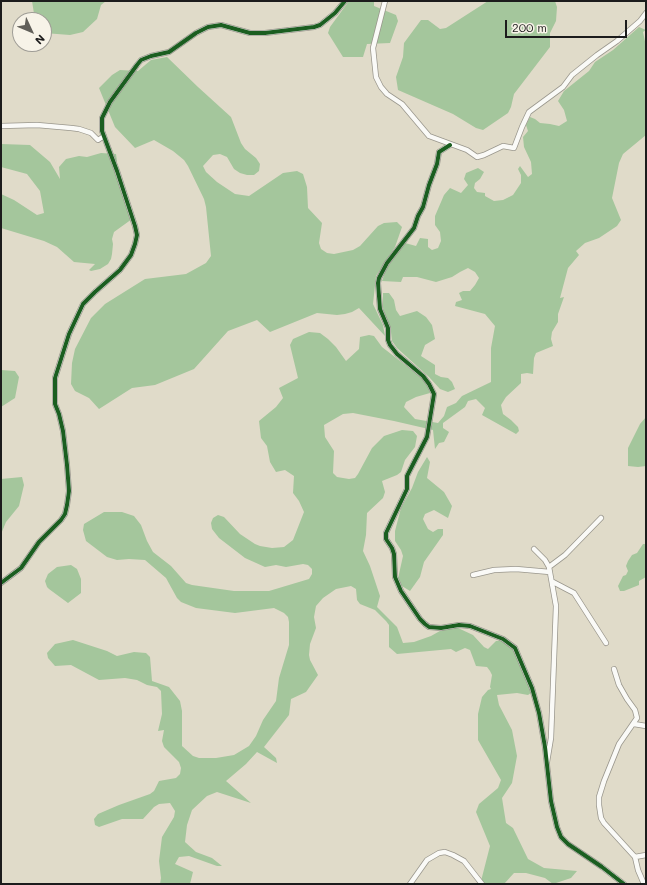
<!DOCTYPE html>
<html>
<head>
<meta charset="utf-8">
<style>
  body { margin:0 }
  #map { position:relative; width:647px; height:885px; overflow:hidden; background:#e0dbc9; font-family:Mali,sans-serif }
  canvas { display:block }
  .frame { position:absolute; inset:0; border:2px solid #1c1c1c; pointer-events:none }
  .north { position:absolute; left:12px; top:12px; width:40px; height:40px; box-sizing:border-box; background:#f7f3e8; border:1px solid #9f9d96; border-radius:50%; rotate:134deg; font-size:11px; font-weight:700; line-height:16px; text-align:center; color:#1c1c1c }
  .north::after { content:''; display:block; margin:auto; width:14px; height:18px; background:#615f59; clip-path:polygon(50% 0,100% 100%,50% 72%,0 100%) }
  .scale { position:absolute; left:505px; top:20px; width:122px; height:18px; box-sizing:border-box; border:2px solid #1c1c1c; border-top:0; padding-left:5px; font-size:12px; line-height:14px; white-space:nowrap; color:#1c1c1c; -webkit-text-stroke:3px #f7f3e8; paint-order:stroke }
</style>
</head>
<body>
<div id="map">
<canvas width="647" height="885"></canvas>
<div class="frame"></div>
<div class="north">N</div>
<div class="scale">200 m</div>
</div>
<script>
const context = document.querySelector('canvas').getContext('2d');
context.lineJoin = 'round';
function paint(path, color) { context.fillStyle = color; context.fill(path, 'evenodd'); }
const poly = rows => new Path2D(rows.map(r => 'M' + r).join(''));
function stroke(path, color, width, dash) { context.strokeStyle = color; context.lineWidth = width; context.lineCap = dash ? 'butt' : 'round'; context.setLineDash(dash || []); context.stroke(path); }
paint(poly([
  [32,1,106,1,101,5,97,19,83,32,70,35,44,33,44,20,35,20],
  [349,1,374,1,374,6,396,15,398,21,390,43,367,44,363,57,343,57,328,33,330,27],
  [488,1,555,1,557,7,556,21,550,33,550,47,514,94,511,107,508,113,483,130,476,128,453,114,398,90,396,77,403,57,404,43,421,20,428,20,440,29,446,28],
  [639,27,646,30,643,32,646,46,646,135,623,154,619,163,612,198,621,220,617,226,599,238,585,243,576,251,579,255,568,268,560,298,564,297,558,314,558,322,552,332,551,339,553,346,536,353,534,358,533,374,527,373,521,374,521,383,506,397,501,405,503,414,511,420,518,427,519,431,516,434,482,415,485,408,476,399,468,401,465,407,443,423,443,428,449,432,444,442,439,443,435,449,433,430,394,421,353,413,343,414,324,425,325,437,334,451,333,473,337,477,349,479,355,478,358,474,372,448,384,436,402,430,413,431,417,436,415,447,405,460,401,472,397,475,382,481,385,492,383,498,367,513,366,535,363,551,370,566,380,596,377,607,397,627,403,643,414,642,431,636,447,627,458,628,473,635,484,647,488,649,496,641,508,640,524,664,532,692,528,695,517,693,497,695,499,705,512,730,517,756,512,783,502,798,506,823,513,828,528,859,544,868,577,871,571,878,553,884,545,878,526,873,514,873,504,884,478,884,481,881,490,846,476,812,479,804,498,788,501,780,478,740,478,714,482,697,488,690,491,689,490,687,492,675,490,671,487,667,476,666,470,650,465,648,456,652,451,649,397,654,389,647,389,625,386,621,375,610,360,604,357,600,356,589,351,586,336,589,323,598,316,606,314,617,316,628,310,644,309,655,310,660,318,675,306,692,291,699,289,715,264,747,276,758,277,763,257,752,246,764,226,781,251,803,217,792,207,796,192,810,187,825,185,842,196,852,212,858,222,866,217,866,189,856,179,857,175,864,193,872,190,884,160,884,161,878,159,861,162,837,174,817,175,811,170,803,159,804,154,807,143,819,122,819,99,827,95,825,94,819,98,814,119,805,150,794,154,791,159,781,176,778,180,774,181,768,179,762,164,747,162,741,164,730,158,731,162,714,161,691,157,687,147,685,137,680,125,678,99,680,71,665,55,666,48,658,47,653,55,644,73,640,107,651,117,656,134,652,146,653,150,657,152,681,169,687,180,701,182,711,182,746,193,756,199,758,216,758,234,755,249,746,256,736,263,720,276,701,279,678,289,645,289,622,288,617,284,613,274,608,235,613,196,608,181,602,177,598,166,578,145,560,129,559,117,560,107,557,86,541,83,530,84,524,104,512,122,512,134,516,141,525,147,541,153,552,171,566,186,583,192,585,234,591,269,591,309,579,312,574,312,569,308,565,303,564,286,567,276,565,265,567,245,558,219,538,212,529,211,523,213,518,218,515,224,517,240,534,255,544,260,546,272,548,284,547,293,540,304,512,299,501,293,493,294,476,285,470,276,472,270,462,267,446,261,438,259,421,276,407,283,398,279,388,298,378,290,345,293,339,309,332,320,333,328,339,336,347,346,361,359,349,360,337,369,335,374,336,382,347,422,378,428,385,430,393,416,397,406,402,404,407,415,419,438,423,444,416,447,407,456,403,462,396,491,382,491,348,495,326,485,314,455,306,456,302,462,300,459,293,463,291,470,291,475,285,479,278,475,272,468,268,460,272,452,277,436,282,417,277,403,277,401,282,382,281,386,269,405,243,416,246,420,238,428,239,428,247,432,250,438,248,441,241,440,232,435,225,435,216,444,195,450,188,461,193,468,185,464,179,466,173,478,168,484,172,480,179,475,183,474,188,477,192,485,193,485,196,494,201,503,200,513,195,521,183,521,175,518,169,520,166,528,177,532,174,531,162,524,147,523,137,528,131,526,125,530,117,535,119,540,123,550,124,559,126,567,121,564,110,558,101,564,91,589,71,595,62,613,50],
  [167,57,198,87,231,117,241,143,245,149,256,158,260,164,259,171,254,175,247,175,240,173,234,169,227,157,220,154,213,155,203,166,206,172,217,182,235,194,249,196,283,173,297,171,303,174,307,187,308,208,322,223,319,243,321,249,327,253,334,254,353,250,360,246,378,226,384,223,397,222,402,227,395,247,376,276,373,304,383,325,385,336,359,308,352,312,345,314,337,315,317,313,270,332,257,320,228,331,194,369,155,385,132,388,99,409,89,398,75,391,71,384,72,363,75,349,91,318,105,304,145,279,186,274,206,263,211,256,206,207,204,199,188,166,184,160,173,151,154,140,135,148,115,127,99,88,112,75,120,70,138,71,151,60],
  [1,144,30,145,50,162,60,179,59,167,66,159,79,156,87,157,101,153,116,154,117,161,112,164,115,167,124,199,132,219,114,232,112,239,113,244,112,254,111,259,108,264,100,269,91,271,89,270,95,264,74,262,57,247,44,241,1,228,1,194,14,200,37,215,44,213,40,191,27,174,1,167],
  [383,293,389,293,394,300,396,310,400,316,417,311,426,317,432,325,435,339,425,345,421,356,435,365,435,374,441,377,448,378,452,382,455,389,448,392,440,389,429,377,397,348,392,341,391,332,383,308],
  [1,370,15,371,19,377,15,398,1,407],
  [646,417,646,466,638,467,628,466,628,448,640,424],
  [427,457,430,462,427,478,444,492,452,506,448,518,434,510,425,514,423,519,428,529,433,532,438,529,443,529,443,535,424,562,420,577,410,591,397,583,403,556,401,550,395,541,395,531,401,508,412,488,418,472],
  [22,477,24,485,19,506,6,522,1,534,1,479],
  [643,544,646,544,646,577,639,581,639,585,624,591,620,591,618,586,623,576,626,575,628,571,626,566,628,561,632,555,637,553],
  [71,565,77,569,81,579,81,593,68,603,49,589,47,587,45,581,48,574,57,567]
]), '#a4c69c');
const minor = poly([
  [385,1,373,48,376,77,381,87,387,94,402,104,429,136,467,150,477,157,484,155,503,146,514,148,522,127,529,112,563,87,572,75,597,55,617,41,640,21,646,13],
  [1,126,37,125,71,128,79,129,91,133,98,140,104,136],
  [450,145,439,152,437,164,429,185,423,207,418,216,414,228,387,263,379,278,378,283,380,309,388,328,388,340,390,345,397,354,423,376,429,384,434,394,427,437,407,476,407,489,386,533,386,539,392,548,394,554,395,577,401,591,420,619,425,624,429,627,441,628,459,625,470,626,503,639,515,648,532,688,539,713,545,747,551,801,557,827,561,837,568,844,602,867,624,884],
  [534,549,545,560,549,567,556,606,551,738,547,762],
  [549,567,565,555,601,518],
  [473,575,494,570,516,569,550,572],
  [553,582,574,593,606,643],
  [1,583,21,568,39,542,61,520,65,514,67,505,69,491,67,465,63,431,59,414,55,404,55,378,69,334,83,304,95,292,120,270,131,255,135,244,137,235,135,226,117,171,102,131,102,118,110,102,137,65,141,60,151,56,169,52,196,33,208,27,221,25,250,33,265,33,314,27,320,25,335,13,345,1],
  [614,669,619,685,627,699,635,710,637,718,619,744,604,781,599,797,599,805,601,818,604,823,635,857,638,870,644,884],
  [634,724,646,726],
  [635,857,646,855],
  [410,884,427,860,439,853,445,852,453,855,464,861,482,884]
]);
stroke(minor, '#99968c', 6);
stroke(minor, '#fafaf7', 4.5);
stroke(poly([
  [450,145,439,152,437,164,429,185,423,207,418,216,414,228,387,263,379,278,378,283,380,309,388,328,388,340,390,345,397,354,423,376,429,384,434,394,427,437,407,476,407,489,386,533,386,539,392,548,394,554,395,577,401,591,420,619,425,624,429,627,441,628,459,625,470,626,503,639,515,648,532,688,539,713,545,747,551,801,557,827,561,837,568,844,602,867,624,884],
  [1,583,21,568,39,542,61,520,65,514,67,505,69,491,67,465,63,431,59,414,55,404,55,378,69,334,83,304,95,292,120,270,131,255,135,244,137,235,135,226,117,171,102,131,102,118,110,102,137,65,141,60,151,56,169,52,196,33,208,27,221,25,250,33,265,33,314,27,320,25,335,13,345,1]
]), '#1b5e20', 4);
</script>
</body>
</html>
